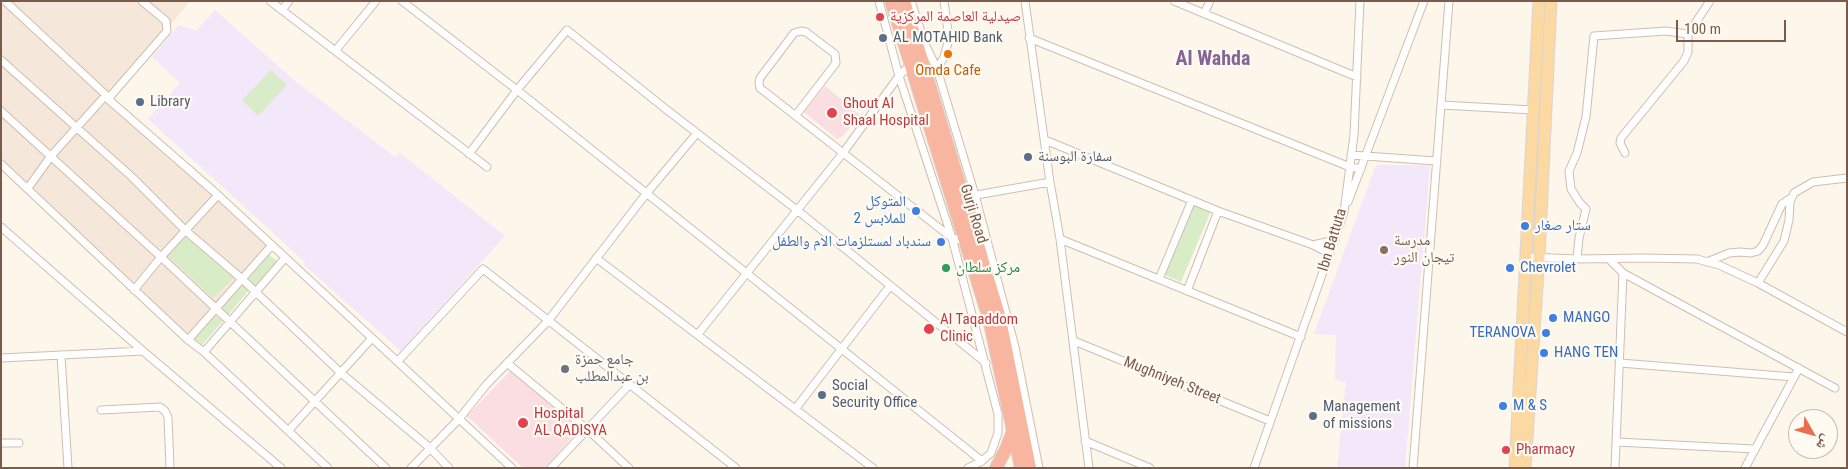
<!DOCTYPE html>
<html>
<head>
<meta charset="utf-8">
<style>
  body { margin:0 }
  #map { position:relative; width:1848px; height:469px; overflow:hidden; background:#fdf6eb; font-family:"Roboto Condensed","Noto Naskh Arabic",sans-serif }
  canvas { display:block }
  .frame { position:absolute; inset:0; border:2px solid #7a5b4c; pointer-events:none }
  .north { position:absolute; left:1788px; top:409px; width:50px; height:50px; box-sizing:border-box; background:#fffaf2; border:1px solid #cabab0; border-radius:50%; rotate:128deg; font-size:14px; font-weight:700; line-height:20px; text-align:center; color:#7a5b4c }
  .north::after { content:''; display:block; margin:auto; width:18px; height:22px; background:#e96d4e; clip-path:polygon(50% 0,100% 100%,50% 72%,0 100%) }
  .scale { position:absolute; left:1676px; top:20px; width:110px; height:22px; box-sizing:border-box; border:2px solid #7a5b4c; border-top:0; padding-left:6px; font-size:15px; line-height:18px; white-space:nowrap; color:#7a5b4c; -webkit-text-stroke:4px #fffaf2; paint-order:stroke }
</style>
</head>
<body>
<div id="map">
<canvas width="1848" height="469"></canvas>
<div class="frame"></div>
<div class="north">ش</div>
<div class="scale">100 m</div>
</div>
<script>
const context = document.querySelector('canvas').getContext('2d');
context.lineJoin = 'round';
function paint(path, color) { context.fillStyle = color; context.fill(path, 'evenodd'); }
const poly = rows => new Path2D(rows.map(r => 'M' + r).join(''));
function stroke(path, color, width, dash) { context.strokeStyle = color; context.lineWidth = width; context.lineCap = dash ? 'butt' : 'round'; context.setLineDash(dash || []); context.stroke(path); }
function drawText(font, color, halo, rows, align = 'center') {
  context.font = font + ' "Roboto Condensed","Noto Naskh Arabic",sans-serif'; context.lineWidth = 4.5; context.setLineDash([]); context.textBaseline = 'middle'; context.strokeStyle = halo; context.fillStyle = color; for (const [text, x, y, turn = 0] of rows) {
    context.save(); context.translate(x, y); context.rotate((+turn || 0) * Math.PI / 180); context.textAlign = isNaN(turn) ? turn : align; if (halo) context.strokeText(text, 0, 0); context.fillText(text, 0, 0); context.restore();
  }
}
paint(poly([
  [1,1,190,1,108,100,270,246,188,339,1,165]
]), '#f5e7d9');
paint(poly([
  [215,10,295,81,395,157,400,153,505,236,401,351,303,264,305,262,148,119,180,83,152,57,179,25,196,31],
  [1376,165,1430,165,1405,468,1337,468,1346,382,1335,380,1336,335,1314,334]
]), '#f3e7fa');
paint(poly([
  [825,86,860,115,843,136,837,139,804,112],
  [512,369,579,430,545,468,523,468,467,416]
]), '#fbdee2');
paint(poly([
  [271,70,287,85,258,116,242,100],
  [1195,204,1211,211,1181,282,1165,275],
  [186,234,234,278,213,298,167,255],
  [267,253,277,261,256,286,246,278],
  [239,282,249,290,228,315,218,306],
  [213,313,223,321,202,345,192,337]
]), '#d8ecc8');
const street = poly([
  [5,1,106,95,108,99,218,195,512,468],
  [270,1,487,167],
  [402,1,517,90,982,461],
  [911,1,925,44,937,69],
  [944,1,949,39,944,57,937,69,975,195,1015,347,1039,468],
  [1025,1,1050,182,1060,239,1089,468],
  [1174,1,1357,77],
  [282,10,289,1],
  [1204,14,1210,1],
  [1688,34,1710,1],
  [1029,38,1350,167,1361,169],
  [336,50,376,1],
  [1,60,132,177,186,231,242,279,341,373,430,448,449,468],
  [108,99,167,31,166,21,142,1],
  [1441,105,1533,110],
  [1,111,161,257,386,468],
  [796,115,836,63,835,54,806,32,801,31,794,33,760,78,759,83,760,88,952,238,899,76,879,1],
  [1045,140,1218,211,1313,245],
  [469,154,517,90,567,30,667,110,797,210,986,363],
  [1351,155,1436,161],
  [1,164,188,340,204,352,328,468],
  [28,188,51,156,106,95],
  [971,196,1050,182],
  [1348,202,1424,1],
  [1,227,143,351,281,468],
  [1060,239,1301,337],
  [965,241,952,238,998,414,998,433,991,453,982,461,968,468],
  [1330,254,1313,245,1335,240],
  [1527,257,1577,259,1644,258,1697,259,1719,265,1758,283,1847,332],
  [596,258,873,468],
  [1577,259,1579,238,1586,209,1580,203,1571,189,1569,171,1577,153,1586,117,1594,36,1666,31,1688,34,1688,52,1684,61,1621,138,1620,143,1625,153],
  [1609,259,1623,273,1615,468],
  [1707,262,1729,253,1740,252,1751,253,1758,251,1763,245,1782,204,1791,198],
  [1623,273,1835,388],
  [1159,279,1192,200],
  [1758,283,1784,241,1789,220,1790,202,1794,193,1813,182,1847,178],
  [134,290,161,257,218,195],
  [1187,291,1218,211],
  [698,334,843,153,899,76,910,65],
  [188,340,272,245],
  [1074,341,1270,421],
  [204,352,285,258],
  [61,355,68,468],
  [1,358,143,351],
  [398,361,483,269,736,468],
  [507,363,588,430,629,468],
  [1620,363,1794,377],
  [796,408,890,286],
  [101,410,160,407,165,411,168,417,170,468],
  [289,430,372,338],
  [1085,441,1150,468],
  [1617,442,1754,449],
  [1,443,19,443],
  [411,468,459,419,486,385,548,321,646,194,697,133],
  [551,468,630,384],
  [1254,468,1344,212,1354,135,1360,1],
  [1413,468,1449,1],
  [1745,468,1799,368]
]);
const primary = poly([
  [1515,468,1539,1],
  [1525,468,1539,257,1551,1]
]);
const highway = poly([
  [891,1,989,319,1021,468],
  [904,1,999,315,1030,468],
  [996,468,1006,449,1013,431]
]);
stroke(street, '#d1bdaf', 9);
stroke(primary, '#dcd4d0', 13);
stroke(highway, '#dcd4d0', 14);
stroke(street, '#fff', 7);
stroke(primary, '#fcd9a3', 11);
stroke(highway, '#f8b6a1', 12);
for (const [x, y, r, color] of [
  [880,17,5,"#e0444e"],
  [883,38,5,"#5c6f8a"],
  [948,54,5,"#e8710a"],
  [140,102,5,"#5c6f8a"],
  [832,113,6,"#e0444e"],
  [1028,157,5,"#5c6f8a"],
  [916,211,5,"#3f7fe0"],
  [1525,226,5,"#3f7fe0"],
  [941,242,5,"#3f7fe0"],
  [1384,250,5,"#8d6e63"],
  [946,268,5,"#2e9e5b"],
  [1510,268,5,"#3f7fe0"],
  [1553,318,5,"#3f7fe0"],
  [929,329,6,"#e0444e"],
  [1546,333,5,"#3f7fe0"],
  [1544,353,5,"#3f7fe0"],
  [565,369,5,"#6b7280"],
  [822,395,5,"#5c6f8a"],
  [1503,406,5,"#3f7fe0"],
  [1313,416,5,"#5c6f8a"],
  [523,423,6,"#e0444e"],
  [1506,450,5,"#e0444e"]
]) { const dot = new Path2D(); dot.arc(x, y, r, 0, 2 * Math.PI); context.fillStyle = color; context.fill(dot); stroke(dot, '#fffaf2', 2); }
drawText('15px', '#be3a42', '#fffaf2', [
  ["صيدلية العاصمة المركزية",890,17],
  ["Ghout Al",843,104],
  ["Shaal Hospital",843,121],
  ["Al Taqaddom",940,320],
  ["Clinic",940,337],
  ["Hospital",534,414],
  ["AL QADISYA",534,431],
  ["Pharmacy",1516,450]
], 'left');
drawText('15px', '#4e5e75', '#fffaf2', [
  ["AL MOTAHID Bank",893,38],
  ["Library",150,102],
  ["سفارة البوسنة",1038,157],
  ["Social",832,386],
  ["Security Office",832,403],
  ["Management",1323,407],
  ["of missions",1323,424]
], 'left');
drawText('15px', '#c56008', '#fffaf2', [
  ["Omda Cafe",948,71]
]);
drawText('15px', '#366cbe', '#fffaf2', [
  ["المتوكل",906,202,"right"],
  ["2 للملابس",906,219,"right"],
  ["ستار صغار",1535,226],
  ["سندباد لمستلزمات الام والطفل",931,242,"right"],
  ["Chevrolet",1520,268],
  ["MANGO",1563,318],
  ["TERANOVA",1536,333,"right"],
  ["HANG TEN",1554,353],
  ["M & S",1513,406]
], 'left');
drawText('15px', '#7a5b4c', '#fffaf2', [
  ["Gurji Road",973,214,73],
  ["Ibn Battuta",1333,240,-73],
  ["Mughniyeh Street",1172,381,22]
]);
drawText('15px', '#785e54', '#fffaf2', [
  ["مدرسة",1394,241],
  ["تيجان النور",1394,258]
], 'left');
drawText('15px', '#27864d', '#fffaf2', [
  ["مركز سلطان",956,268]
], 'left');
drawText('15px', '#5b616d', '#fffaf2', [
  ["جامع حمزة",575,360],
  ["بن عبدالمطلب",575,377]
], 'left');
drawText('bold 20px', '#846595', '#fffaf2', [
  ["Al Wahda",1213,60]
]);
</script>
</body>
</html>
